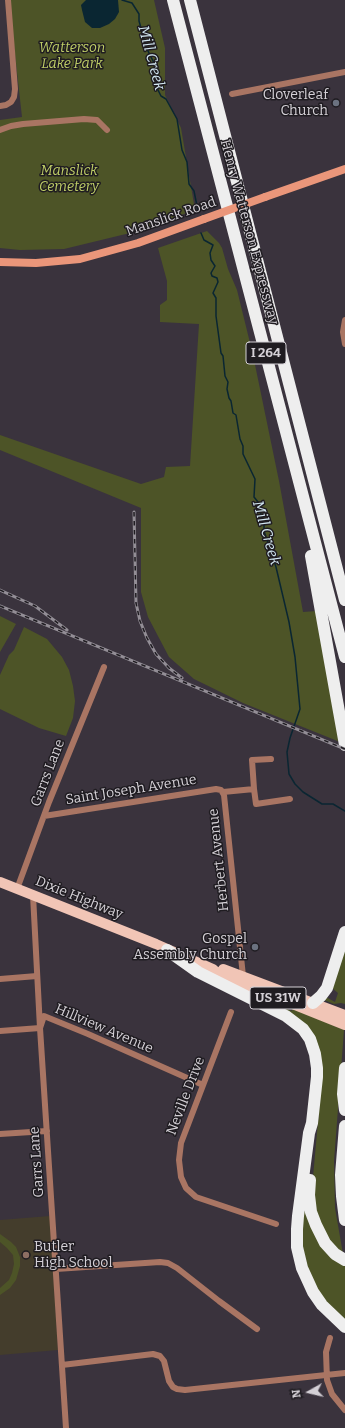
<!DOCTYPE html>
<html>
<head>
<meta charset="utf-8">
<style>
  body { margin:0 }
  #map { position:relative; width:345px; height:1428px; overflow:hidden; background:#3a333d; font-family:Bitter,serif }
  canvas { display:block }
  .north { position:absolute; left:289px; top:1372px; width:40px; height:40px; -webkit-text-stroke:3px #1f1c21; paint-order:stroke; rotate:262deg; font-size:11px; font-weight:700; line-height:16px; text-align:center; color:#d4d0d6 }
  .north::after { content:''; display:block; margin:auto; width:14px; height:18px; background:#d4d0d6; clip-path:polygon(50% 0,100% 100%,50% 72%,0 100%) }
</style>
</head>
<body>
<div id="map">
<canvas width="345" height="1428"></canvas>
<div class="north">N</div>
</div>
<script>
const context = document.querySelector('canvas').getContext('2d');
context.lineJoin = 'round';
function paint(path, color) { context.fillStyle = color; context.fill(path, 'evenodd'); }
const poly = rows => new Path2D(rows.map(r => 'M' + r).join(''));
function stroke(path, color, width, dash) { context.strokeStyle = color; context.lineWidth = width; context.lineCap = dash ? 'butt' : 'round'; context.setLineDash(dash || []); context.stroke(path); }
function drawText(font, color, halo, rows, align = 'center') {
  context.font = font + ' Bitter,serif'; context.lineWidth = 3; context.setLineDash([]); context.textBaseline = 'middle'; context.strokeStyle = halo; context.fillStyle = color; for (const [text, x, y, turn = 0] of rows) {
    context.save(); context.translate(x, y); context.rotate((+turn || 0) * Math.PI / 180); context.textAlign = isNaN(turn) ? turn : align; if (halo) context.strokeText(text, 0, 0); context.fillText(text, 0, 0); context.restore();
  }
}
paint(poly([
  [50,1216,58,1350,0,1355,0,1220]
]), '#443d2c');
paint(poly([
  [9,0,154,0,165,48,165,95,181,128,195,210,130,233,64,249,20,250,0,248,0,120,22,117],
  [207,231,219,243,222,248,228,269,237,290,253,355,279,481,303,612,317,611,340,742,243,703,194,679,169,657,148,617,141,592,141,508,0,450,0,435,141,484,164,477,166,467,190,466,199,324,160,322,160,305,167,300,167,281,158,248],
  [0,616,16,624,0,652],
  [24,627,47,639,62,657,69,670,73,686,75,701,73,718,66,736,39,728,0,709,0,675,9,655,14,650],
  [345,944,345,1004,341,1003,334,1004,324,1000,326,997,335,1002,338,993,332,988],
  [277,1005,292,1011,293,1008,344,1030,334,1161,335,1208,343,1254,331,1244,315,1215,313,1177,320,1100,308,1034],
  [304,1206,345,1265,345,1323,312,1286,301,1239],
  [0,1234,11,1242,16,1247,20,1257,20,1266,16,1280,10,1288,0,1295,0,1288,9,1280,12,1273,14,1264,13,1255,7,1248,0,1242]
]), '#4d5427');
paint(poly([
  [86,0,118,0,119,12,115,19,109,24,100,28,92,28,85,22,82,10,81,5]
]), '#0a2632');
stroke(poly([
  [122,0,132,3,139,14,139,21,147,49,154,63,156,75,157,88,161,96,166,99,177,119,182,150,187,162,189,184,194,191,198,211],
  [201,233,204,240,213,245,210,253,211,260,215,266,211,273,212,276,217,278,218,282,213,293,216,298,216,316,221,353,223,356,225,376,228,382,227,389,229,398,231,401,233,413,236,415,240,439,243,446,243,454,255,479,254,497,258,502,264,526,264,531,276,567,289,622,295,657,300,709,290,738,287,752,289,774,295,784,303,792,322,804,333,804,345,811]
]), '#0a2632', 1.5);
stroke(poly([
  [232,94,345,72],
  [0,106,6,105,11,102,14,97,15,89,8,0],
  [0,130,11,126,23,124,84,119,97,120,107,130],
  [345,320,343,332,345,344],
  [254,789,252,760,271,759],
  [223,792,254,789,256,804,290,799],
  [44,816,216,789,221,790,224,795,243,976],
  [17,889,49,802,104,667],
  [33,895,40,1028,66,1428],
  [0,979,37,976],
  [231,1012,181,1143,179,1160,181,1177,186,1188,196,1197,276,1224],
  [0,1031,40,1028,44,1016,88,1034,203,1085],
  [0,1134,47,1131],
  [56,1269,160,1262,168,1263,177,1268,219,1301,257,1329],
  [330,1338,326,1352,327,1380,332,1394,345,1410],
  [62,1365,153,1354,160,1356,164,1361,169,1381,173,1387,177,1389,185,1390,345,1373]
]), '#a97563', 6);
stroke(poly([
  [265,197,345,169],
  [0,262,36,263,80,259,138,243,204,219]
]), '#ea967a', 8);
stroke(poly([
  [0,882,156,944,213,969,218,974,345,1025],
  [223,969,345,1015]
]), '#f1c5b6', 10);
stroke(poly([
  [173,0,345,657],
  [190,0,345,600],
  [311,556,345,745],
  [167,950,198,972,286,1016,303,1029,310,1039,315,1054,317,1068,317,1077,312,1123,309,1133,298,1216,297,1229,297,1247,302,1268,313,1292,322,1305,345,1327],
  [313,1003,321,996,327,988,345,932],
  [345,1068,343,1094,345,1110],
  [345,1126,341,1175,342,1196,345,1220],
  [310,1180,309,1195,311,1212,316,1225,325,1243,335,1254,345,1260]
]), '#eee', 12);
const rail = poly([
  [134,512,136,603,140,621,147,638,156,654,169,668,182,678],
  [0,590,35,606,67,630],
  [0,606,345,749]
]);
stroke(rail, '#938e96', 3);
stroke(rail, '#1f1c21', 1.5, [4.5]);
stroke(poly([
  [204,219,265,197]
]), '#ea967a', 8);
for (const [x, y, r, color] of [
  [336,103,4,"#6b7280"],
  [255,947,4,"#6b7280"],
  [26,1255,4,"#8d6e63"]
]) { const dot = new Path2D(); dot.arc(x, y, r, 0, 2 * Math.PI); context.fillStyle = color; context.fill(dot); stroke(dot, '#1f1c21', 1.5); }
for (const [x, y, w] of [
  [266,353,40],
  [278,998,56]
]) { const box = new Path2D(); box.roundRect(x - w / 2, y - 11, w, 22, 3); context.fillStyle = '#1f1c21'; context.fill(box); stroke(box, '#d4d0d6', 1); }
drawText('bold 13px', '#d4d0d6', null, [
  ["I 264",266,353],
  ["US 31W",278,998]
]);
drawText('italic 14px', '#becd66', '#1f1c21', [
  ["Watterson",72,48],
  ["Lake Park",72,64],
  ["Manslick",69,171],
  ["Cemetery",69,187]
]);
drawText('14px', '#d4d0d6', '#1f1c21', [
  ["Cloverleaf",328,95],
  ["Church",328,111],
  ["Gospel",247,939],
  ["Assembly Church",247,955],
  ["Butler",34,1247,"left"],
  ["High School",34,1263,"left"]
], 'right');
drawText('14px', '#d4d0d6', '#1f1c21', [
  ["Manslick Road",171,217,-19],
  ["Henry Watterson Expressway",249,232,75],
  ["Garrs Lane",48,773,-69],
  ["Saint Joseph Avenue",131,790,-9],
  ["Herbert Avenue",219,860,-96],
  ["Dixie Highway",79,898,22],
  ["Hillview Avenue",104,1029,23],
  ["Neville Drive",186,1096,-69],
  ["Garrs Lane",37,1162,-94]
]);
drawText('italic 15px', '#d3e8f2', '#1f1c21', [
  ["Mill Creek",151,58,75],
  ["Mill Creek",266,533,74]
]);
</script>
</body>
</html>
